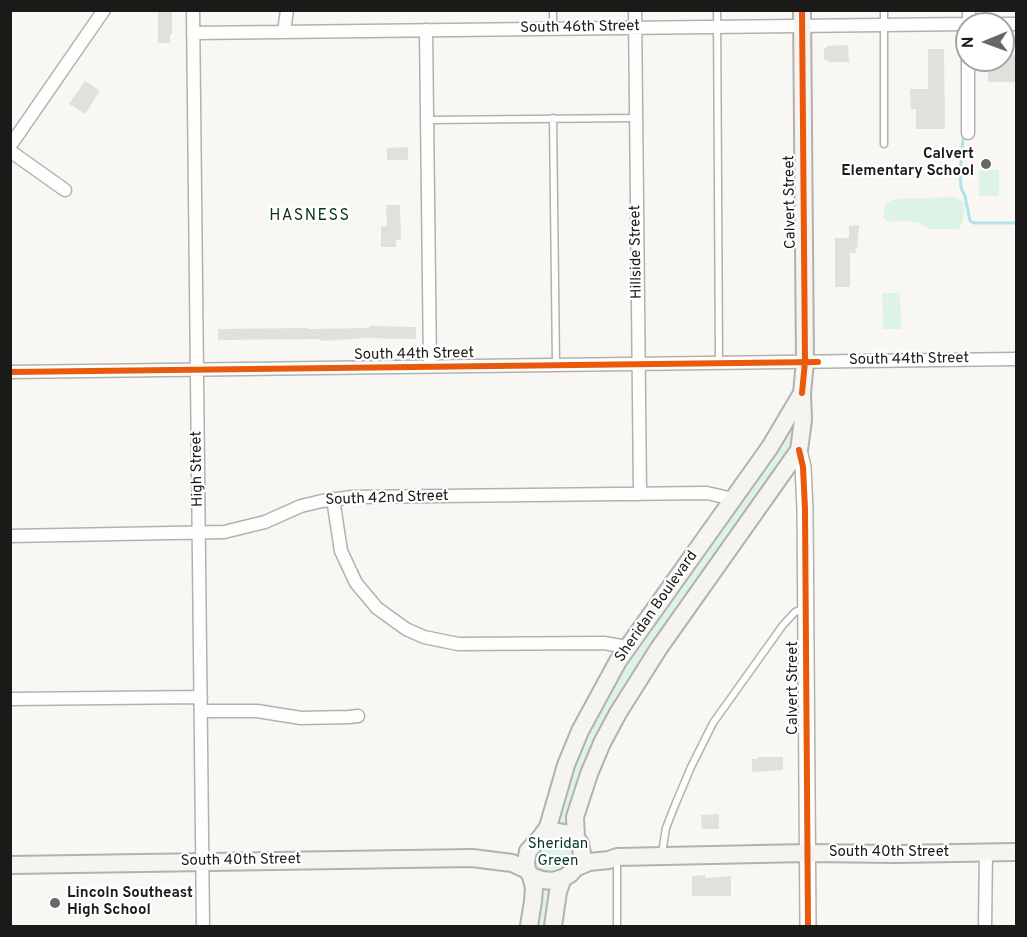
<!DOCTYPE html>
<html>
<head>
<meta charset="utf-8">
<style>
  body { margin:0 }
  #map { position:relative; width:1027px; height:937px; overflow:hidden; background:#f9f7f4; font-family:Overpass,sans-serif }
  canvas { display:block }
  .frame { position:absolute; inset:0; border:12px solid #1b1a18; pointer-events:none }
  .north { position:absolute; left:955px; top:12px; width:60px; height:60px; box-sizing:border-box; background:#fff; border:2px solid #a4a3a3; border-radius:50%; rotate:269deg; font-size:16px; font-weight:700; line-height:24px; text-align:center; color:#1b1a18 }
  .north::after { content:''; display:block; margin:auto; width:21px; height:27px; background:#696765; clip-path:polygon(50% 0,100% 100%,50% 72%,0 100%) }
</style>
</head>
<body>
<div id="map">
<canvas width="1027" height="937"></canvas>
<div class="frame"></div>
<div class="north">N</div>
</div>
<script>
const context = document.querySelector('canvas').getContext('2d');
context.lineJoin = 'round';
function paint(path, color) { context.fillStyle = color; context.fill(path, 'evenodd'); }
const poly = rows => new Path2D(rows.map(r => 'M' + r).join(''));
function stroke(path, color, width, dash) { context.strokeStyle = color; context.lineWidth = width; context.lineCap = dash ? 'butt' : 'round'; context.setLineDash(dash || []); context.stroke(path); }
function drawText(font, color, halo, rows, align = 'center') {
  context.font = font + ' Overpass,sans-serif'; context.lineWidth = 4.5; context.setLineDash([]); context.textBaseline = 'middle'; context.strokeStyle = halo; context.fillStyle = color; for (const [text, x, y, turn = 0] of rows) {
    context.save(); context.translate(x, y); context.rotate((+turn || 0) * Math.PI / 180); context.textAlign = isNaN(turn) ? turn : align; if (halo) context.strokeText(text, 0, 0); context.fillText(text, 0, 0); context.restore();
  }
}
paint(poly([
  [979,170,999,170,999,196,979,196],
  [955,197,964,202,965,206,962,224,958,229,928,229,919,223,909,221,888,222,883,217,885,204,894,199],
  [882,293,900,293,901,329,883,329],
  [802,393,801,438,618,713,576,838,570,874,553,926,529,926,536,841,580,731]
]), '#dcf3e6');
stroke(poly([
  [966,137,963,139,960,172,961,188,965,196,970,221,974,223,1016,223]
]), '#b2e1ec', 3);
paint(poly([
  [158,10,172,10,172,34,170,34,170,43,158,43],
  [848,45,849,62,828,62,827,60,824,60,824,48,827,48,827,46],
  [928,49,944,49,945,129,916,129,916,109,911,109,910,89,928,89],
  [1003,55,1017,55,1017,82,988,82,988,60,1003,60],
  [85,81,100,91,85,114,69,104],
  [408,147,408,160,387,160,387,148],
  [386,205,400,205,401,240,396,240,396,247,381,247,381,226,387,226],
  [859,225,857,249,855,249,856,253,850,253,850,287,835,287,835,238,849,238,849,226],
  [369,326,416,327,416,339,364,338,323,341,318,339,218,340,218,329,308,328,308,329,369,328],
  [758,757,783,757,783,770,752,772,752,759,758,759],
  [719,814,719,829,702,829,701,815],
  [705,875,705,878,731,876,731,896,692,896,692,876]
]), '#e1e0dd');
const service = poly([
  [553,10,553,28],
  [717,10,719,362],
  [553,118,556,365],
  [427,120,635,118],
  [884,144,884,10],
  [662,853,666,828,675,805,691,767,713,723,783,625,795,612,805,608],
  [617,926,617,860]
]);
const minor = poly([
  [193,10,203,926],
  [635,10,640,494],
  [969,24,969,10],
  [1003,24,1016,24],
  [426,30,430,367],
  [284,32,287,10],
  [193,33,967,24],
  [968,133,968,60],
  [10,146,104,10],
  [10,151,65,190],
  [10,372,1016,359],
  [333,499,341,551,356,583,377,608,406,629,424,637,458,644,604,643,627,647],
  [10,536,224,532,265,522,301,506,322,501,352,497,707,493,733,499],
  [10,699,201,697],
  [201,711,257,711,301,718,349,717,358,716],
  [985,926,986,852]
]);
const tertiary = poly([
  [799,450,803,467,805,509,808,926]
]);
const secondary = poly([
  [557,832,571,834,580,843,582,854,580,863,570,874,563,878,553,881,542,880,531,876,527,870,526,862,528,851,541,837,557,832],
  [541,837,548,827,566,765,580,731,618,661,770,447,802,393],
  [576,838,575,817,589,774,602,743,618,713,659,648,799,450,803,420,802,393,805,362,802,10],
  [10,865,472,858,512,863,527,870],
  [577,867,589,862,609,860,617,857,807,853,895,854,1016,852],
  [529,926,533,901,534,888,531,876],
  [553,926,558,892,563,878]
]);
stroke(service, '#b2b1af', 9);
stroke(minor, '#b2b1af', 15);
stroke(tertiary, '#b2b1af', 18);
stroke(secondary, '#b2b1af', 20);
stroke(service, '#fefefd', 6);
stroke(minor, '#fefefd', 12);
stroke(tertiary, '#fefefd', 15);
stroke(secondary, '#f6f4f1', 16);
stroke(poly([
  [10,372,818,362],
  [802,393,805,362,802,10],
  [799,450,803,467,805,509,808,926]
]), '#e8590c', 6);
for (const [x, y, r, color] of [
  [986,164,6,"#696765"],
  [55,903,6,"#696765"]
]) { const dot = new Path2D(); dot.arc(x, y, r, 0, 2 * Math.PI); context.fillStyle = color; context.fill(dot); stroke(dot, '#fff', 2); }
drawText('15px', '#1b1a18', '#fff', [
  ["South 46th Street",580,28,-1],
  ["Calvert Street",791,202,-91],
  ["Hillside Street",637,252,-91],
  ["South 44th Street",414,355,-1],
  ["South 44th Street",909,360,-1],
  ["High Street",198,469,-91],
  ["South 42nd Street",387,499,-2],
  ["Sheridan Boulevard",657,607,-55],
  ["Calvert Street",794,688,-90],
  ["South 40th Street",889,853],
  ["South 40th Street",241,861,-1]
]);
drawText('bold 15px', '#1b1a18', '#fff', [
  ["Calvert",974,155],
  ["Elementary School",974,172],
  ["Lincoln Southeast",67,894,"left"],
  ["High School",67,911,"left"]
], 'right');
drawText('15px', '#043724', '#fff', [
  ["Sheridan",558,845],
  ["Green",558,862]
]);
context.letterSpacing = '1.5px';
drawText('16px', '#0a3711', '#fff', [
  ["HASNESS",310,217]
]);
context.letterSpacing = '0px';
</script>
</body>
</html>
